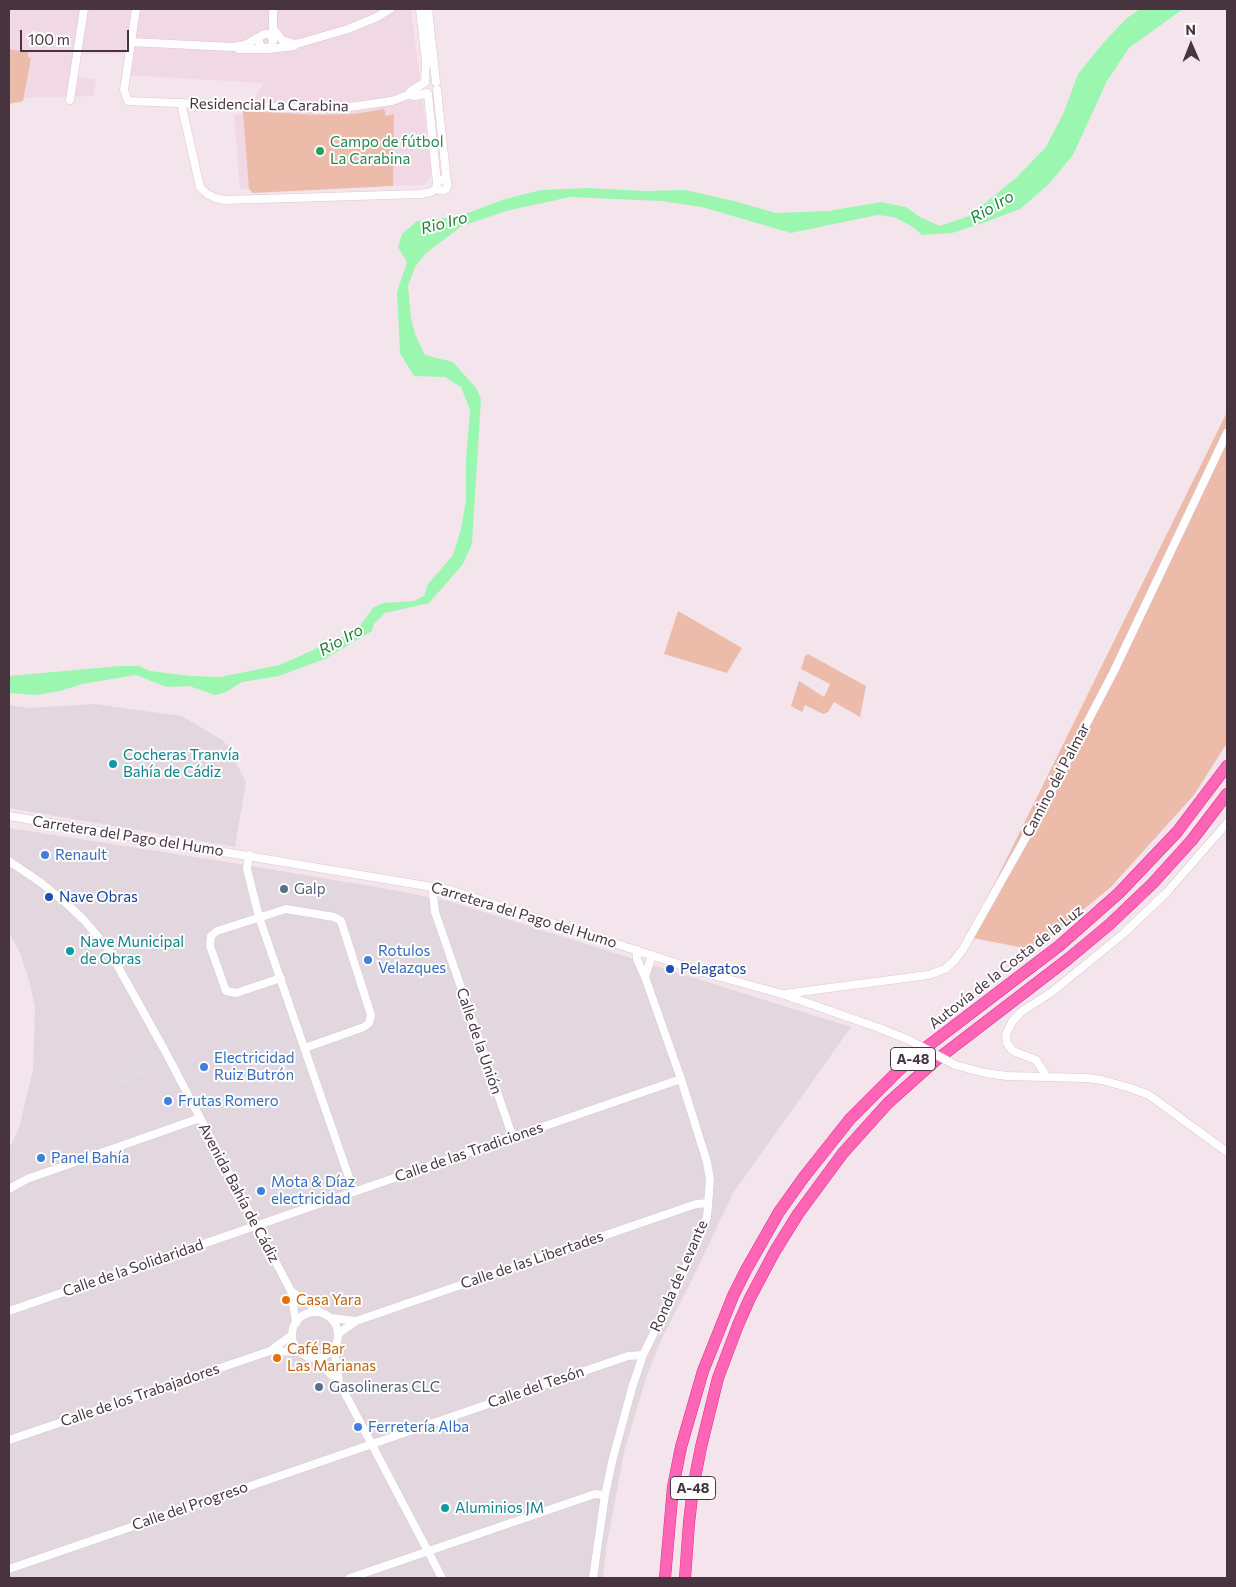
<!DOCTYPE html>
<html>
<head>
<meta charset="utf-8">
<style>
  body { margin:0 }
  #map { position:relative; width:1236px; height:1587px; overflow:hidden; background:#f4e5ec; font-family:Commissioner,sans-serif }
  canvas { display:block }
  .frame { position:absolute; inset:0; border:10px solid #47343f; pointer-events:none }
  .north { position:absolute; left:1166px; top:20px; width:50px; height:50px; -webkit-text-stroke:4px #fff; paint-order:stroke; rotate:359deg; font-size:14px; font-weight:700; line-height:20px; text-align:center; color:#47343f }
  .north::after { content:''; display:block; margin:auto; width:18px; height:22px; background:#47343f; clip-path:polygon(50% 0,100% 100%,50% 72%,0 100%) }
  .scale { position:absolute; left:20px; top:30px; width:109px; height:22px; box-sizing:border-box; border:2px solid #47343f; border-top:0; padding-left:6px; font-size:15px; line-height:18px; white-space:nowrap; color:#47343f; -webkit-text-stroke:4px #fff; paint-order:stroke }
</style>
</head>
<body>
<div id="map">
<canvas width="1236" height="1587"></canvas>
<div class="frame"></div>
<div class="north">N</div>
<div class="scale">100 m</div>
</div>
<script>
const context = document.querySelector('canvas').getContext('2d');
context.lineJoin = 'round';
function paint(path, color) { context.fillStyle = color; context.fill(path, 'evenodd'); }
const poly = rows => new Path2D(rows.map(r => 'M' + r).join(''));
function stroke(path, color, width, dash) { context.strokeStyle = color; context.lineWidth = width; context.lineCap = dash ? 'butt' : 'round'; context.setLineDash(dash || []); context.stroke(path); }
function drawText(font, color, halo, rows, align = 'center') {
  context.font = font + ' Commissioner,sans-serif'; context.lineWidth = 4; context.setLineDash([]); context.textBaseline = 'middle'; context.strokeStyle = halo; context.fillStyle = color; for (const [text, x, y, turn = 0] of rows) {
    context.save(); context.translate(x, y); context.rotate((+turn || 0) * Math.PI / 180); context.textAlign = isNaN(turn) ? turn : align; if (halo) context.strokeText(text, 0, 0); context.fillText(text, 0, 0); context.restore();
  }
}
paint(poly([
  [9,9,411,9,432,175,424,185,240,189,234,116,246,112,264,83,124,75,127,53,77,55,74,76,96,80,93,96,19,98,9,103]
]), '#f0d9e4');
paint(poly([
  [94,704,182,716,222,740,227,745,246,782,235,847,9,808,9,705,27,708],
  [9,828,221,861,382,888,449,901,851,1027,733,1193,694,1276,661,1340,647,1375,625,1448,606,1549,603,1578,9,1578,9,1149,19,1128,33,1070,35,1007,30,984,20,953,9,932]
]), '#e3d7df');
paint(poly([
  [9,49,28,52,28,57,31,58,23,101,9,104],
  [384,109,386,116,394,114,393,186,253,193,249,189,243,111,318,115,354,114],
  [1227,412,1227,743,1194,795,1111,887,1045,941,1024,948,968,937],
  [678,611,742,648,727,673,664,654],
  [808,654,866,686,860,717,834,702,828,712,823,714,805,705,802,712,791,706,799,681,824,697,830,684,801,669,805,656]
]), '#ecbbaa');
paint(poly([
  [153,1063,155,1068,116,1089,113,1084]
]), '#e1dbdf');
paint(poly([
  [1140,9,1183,9,1129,48,1107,81,1073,155,1049,184,1020,209,983,223,952,233,922,235,913,227,894,217,877,215,791,233,702,207,660,201,570,197,506,211,462,226,426,253,415,267,408,286,411,318,415,334,425,355,453,362,476,388,481,399,472,544,463,564,429,603,385,613,374,624,372,631,325,659,279,676,242,682,226,692,215,695,189,686,167,687,136,675,82,684,60,691,36,695,9,693,9,676,120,666,139,666,150,671,191,676,220,677,280,665,357,630,373,608,383,603,414,601,424,596,428,584,453,555,461,529,466,500,466,461,470,410,461,387,445,377,414,376,400,353,397,292,407,262,398,247,402,234,417,221,457,217,502,200,541,190,589,188,644,191,685,190,734,201,776,213,828,211,881,202,906,207,920,217,940,226,969,216,1017,177,1046,147,1064,112,1078,74,1104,42,1127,18]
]), '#9bf7b0');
const minor = poly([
  [136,9,124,90,128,101,298,108,342,108,392,101,408,95],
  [273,9,273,34],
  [420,9,426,62,425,82],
  [428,9,436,82],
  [274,30,282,40,294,44,300,43,348,29,377,17,390,9],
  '259 41a7 7 0 1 1 14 0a7 7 0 1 1-14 0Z',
  [130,42,233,47,245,45,259,37],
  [239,49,265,49],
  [268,49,294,46],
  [424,83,411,91,408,95,415,96,427,93],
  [437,90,447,183],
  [428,94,437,183],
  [70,100,84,9],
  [181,103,200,187,207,194,215,198,225,200,421,194,431,192,437,188],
  '436.5 185a5.5 5.5 0 1 1 11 0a5.5 5.5 0 1 1-11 0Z',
  [9,816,450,890,706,973,782,994,879,1028,909,1040],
  [249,855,247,869,259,917,354,1192],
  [9,861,40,882,67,904,83,919,107,947,165,1051,291,1291,296,1323],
  [434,887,433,894,435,912,513,1138],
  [645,977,652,955],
  [281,978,236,993,226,991,210,946,211,936,217,931,286,909,334,917,341,921,371,1015,369,1023,364,1027,305,1048],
  [784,994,928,975,945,969,954,961,963,949,1049,796,1114,671,1227,433],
  [955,1065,985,1073,1007,1076,1086,1078,1102,1080,1130,1088,1149,1095,1227,1152],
  [1045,1077,1044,1072,1036,1060,1013,1051,1007,1043,1006,1034,1012,1022,1021,1012,1052,992,1123,934,1167,892,1227,823],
  [9,1189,27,1179,200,1118],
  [291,1291,320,1312],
  [9,1311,681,1079],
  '292 1335a23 23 0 1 1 46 0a23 23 0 1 1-46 0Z',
  [331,1318,356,1321],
  [338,1334,356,1321,696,1204,708,1203],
  [334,1348,339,1382],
  [272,1351,300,1352],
  [313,1357,339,1382,442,1578],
  [9,1440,270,1351,292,1335],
  [9,1569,628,1356,643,1355],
  [350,1578,595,1494,605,1495],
  [593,1578,605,1495,613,1458,632,1388,643,1355,681,1278,702,1231,707,1217,710,1180,707,1162,681,1079,645,977,637,959,637,950]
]);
const highway = poly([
  [665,1578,673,1487,681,1447,703,1371,733,1296,746,1270,779,1212,804,1177,850,1119,898,1071,920,1052,1059,946,1119,893,1177,832,1227,766],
  [685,1578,689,1523,693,1488,701,1447,718,1378,738,1325,750,1298,775,1251,798,1214,843,1153,888,1103,935,1061,1068,959,1110,924,1153,883,1192,840,1227,794]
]);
stroke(minor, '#dec4d2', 9);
stroke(highway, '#ec2794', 12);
stroke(minor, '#fff', 8);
stroke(highway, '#ff65b5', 11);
const minorBridge = poly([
  [909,1040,955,1065]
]);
stroke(minorBridge, '#dec4d2', 9, []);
stroke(minorBridge, '#fff', 8);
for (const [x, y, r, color] of [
  [320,151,5,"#2e9e5b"],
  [113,764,5,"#0f9aa8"],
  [45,855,5,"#3f7fe0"],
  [284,889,5,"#5c6f8a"],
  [49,897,5,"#1a4fb4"],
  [70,951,5,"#0f9aa8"],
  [368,960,5,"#3f7fe0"],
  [670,969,5,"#1a4fb4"],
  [204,1067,5,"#3f7fe0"],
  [168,1101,5,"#3f7fe0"],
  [41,1158,5,"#3f7fe0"],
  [261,1191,5,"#3f7fe0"],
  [286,1300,5,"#e8710a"],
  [277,1358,5,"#e8710a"],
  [319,1387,5,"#5c6f8a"],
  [358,1427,5,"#3f7fe0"],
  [445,1508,5,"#0f9aa8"]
]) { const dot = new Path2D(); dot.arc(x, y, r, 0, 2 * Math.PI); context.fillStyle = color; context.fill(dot); stroke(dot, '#fff', 2); }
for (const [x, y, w] of [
  [913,1059,45],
  [693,1488,45]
]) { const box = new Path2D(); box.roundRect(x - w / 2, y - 11.5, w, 23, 4); context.fillStyle = '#fff'; context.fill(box); stroke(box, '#47343f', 1); }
drawText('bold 14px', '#47343f', null, [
  ["A-48",913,1059],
  ["A-48",693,1488]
]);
drawText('15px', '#47343f', '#fff', [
  ["Residencial La Carabina",269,105,1],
  ["Camino del Palmar",1056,780,-62],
  ["Carretera del Pago del Humo",128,836,9],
  ["Carretera del Pago del Humo",524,915,17],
  ["Autovía de la Costa de la Luz",1006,967,-38],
  ["Calle de la Unión",479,1041,71],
  ["Calle de las Tradiciones",469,1152,-19],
  ["Avenida Bahía de Cádiz",239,1193,62],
  ["Calle de las Libertades",532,1260,-19],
  ["Calle de la Solidaridad",133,1268,-19],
  ["Ronda de Levante",679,1276,-66],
  ["Calle del Tesón",536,1387,-19],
  ["Calle de los Trabajadores",140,1395,-19],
  ["Calle del Progreso",190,1506,-19]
]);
drawText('15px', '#27864d', '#fff', [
  ["Campo de fútbol",330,142],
  ["La Carabina",330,159]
], 'left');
drawText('15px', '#0d838f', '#fff', [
  ["Cocheras Tranvía",123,755],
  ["Bahía de Cádiz",123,772],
  ["Nave Municipal",80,942],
  ["de Obras",80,959],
  ["Aluminios JM",455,1508]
], 'left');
drawText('15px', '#366cbe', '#fff', [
  ["Renault",55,855],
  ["Rotulos",378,951],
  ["Velazques",378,968],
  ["Electricidad",214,1058],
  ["Ruiz Butrón",214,1075],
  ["Frutas Romero",178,1101],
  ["Panel Bahía",51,1158],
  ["Mota & Díaz",271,1182],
  ["electricidad",271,1199],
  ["Ferretería Alba",368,1427]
], 'left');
drawText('15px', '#4e5e75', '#fff', [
  ["Galp",294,889],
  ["Gasolineras CLC",329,1387]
], 'left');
drawText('15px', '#164399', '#fff', [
  ["Nave Obras",59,897],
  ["Pelagatos",680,969]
], 'left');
drawText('15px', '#c56008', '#fff', [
  ["Casa Yara",296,1300],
  ["Café Bar",287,1349],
  ["Las Marianas",287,1366]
], 'left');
drawText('italic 16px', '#1d8135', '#fff', [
  ["Rio Iro",992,207,-31],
  ["Rio Iro",444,223,-15],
  ["Rio Iro",341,640,-29]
]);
</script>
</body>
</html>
